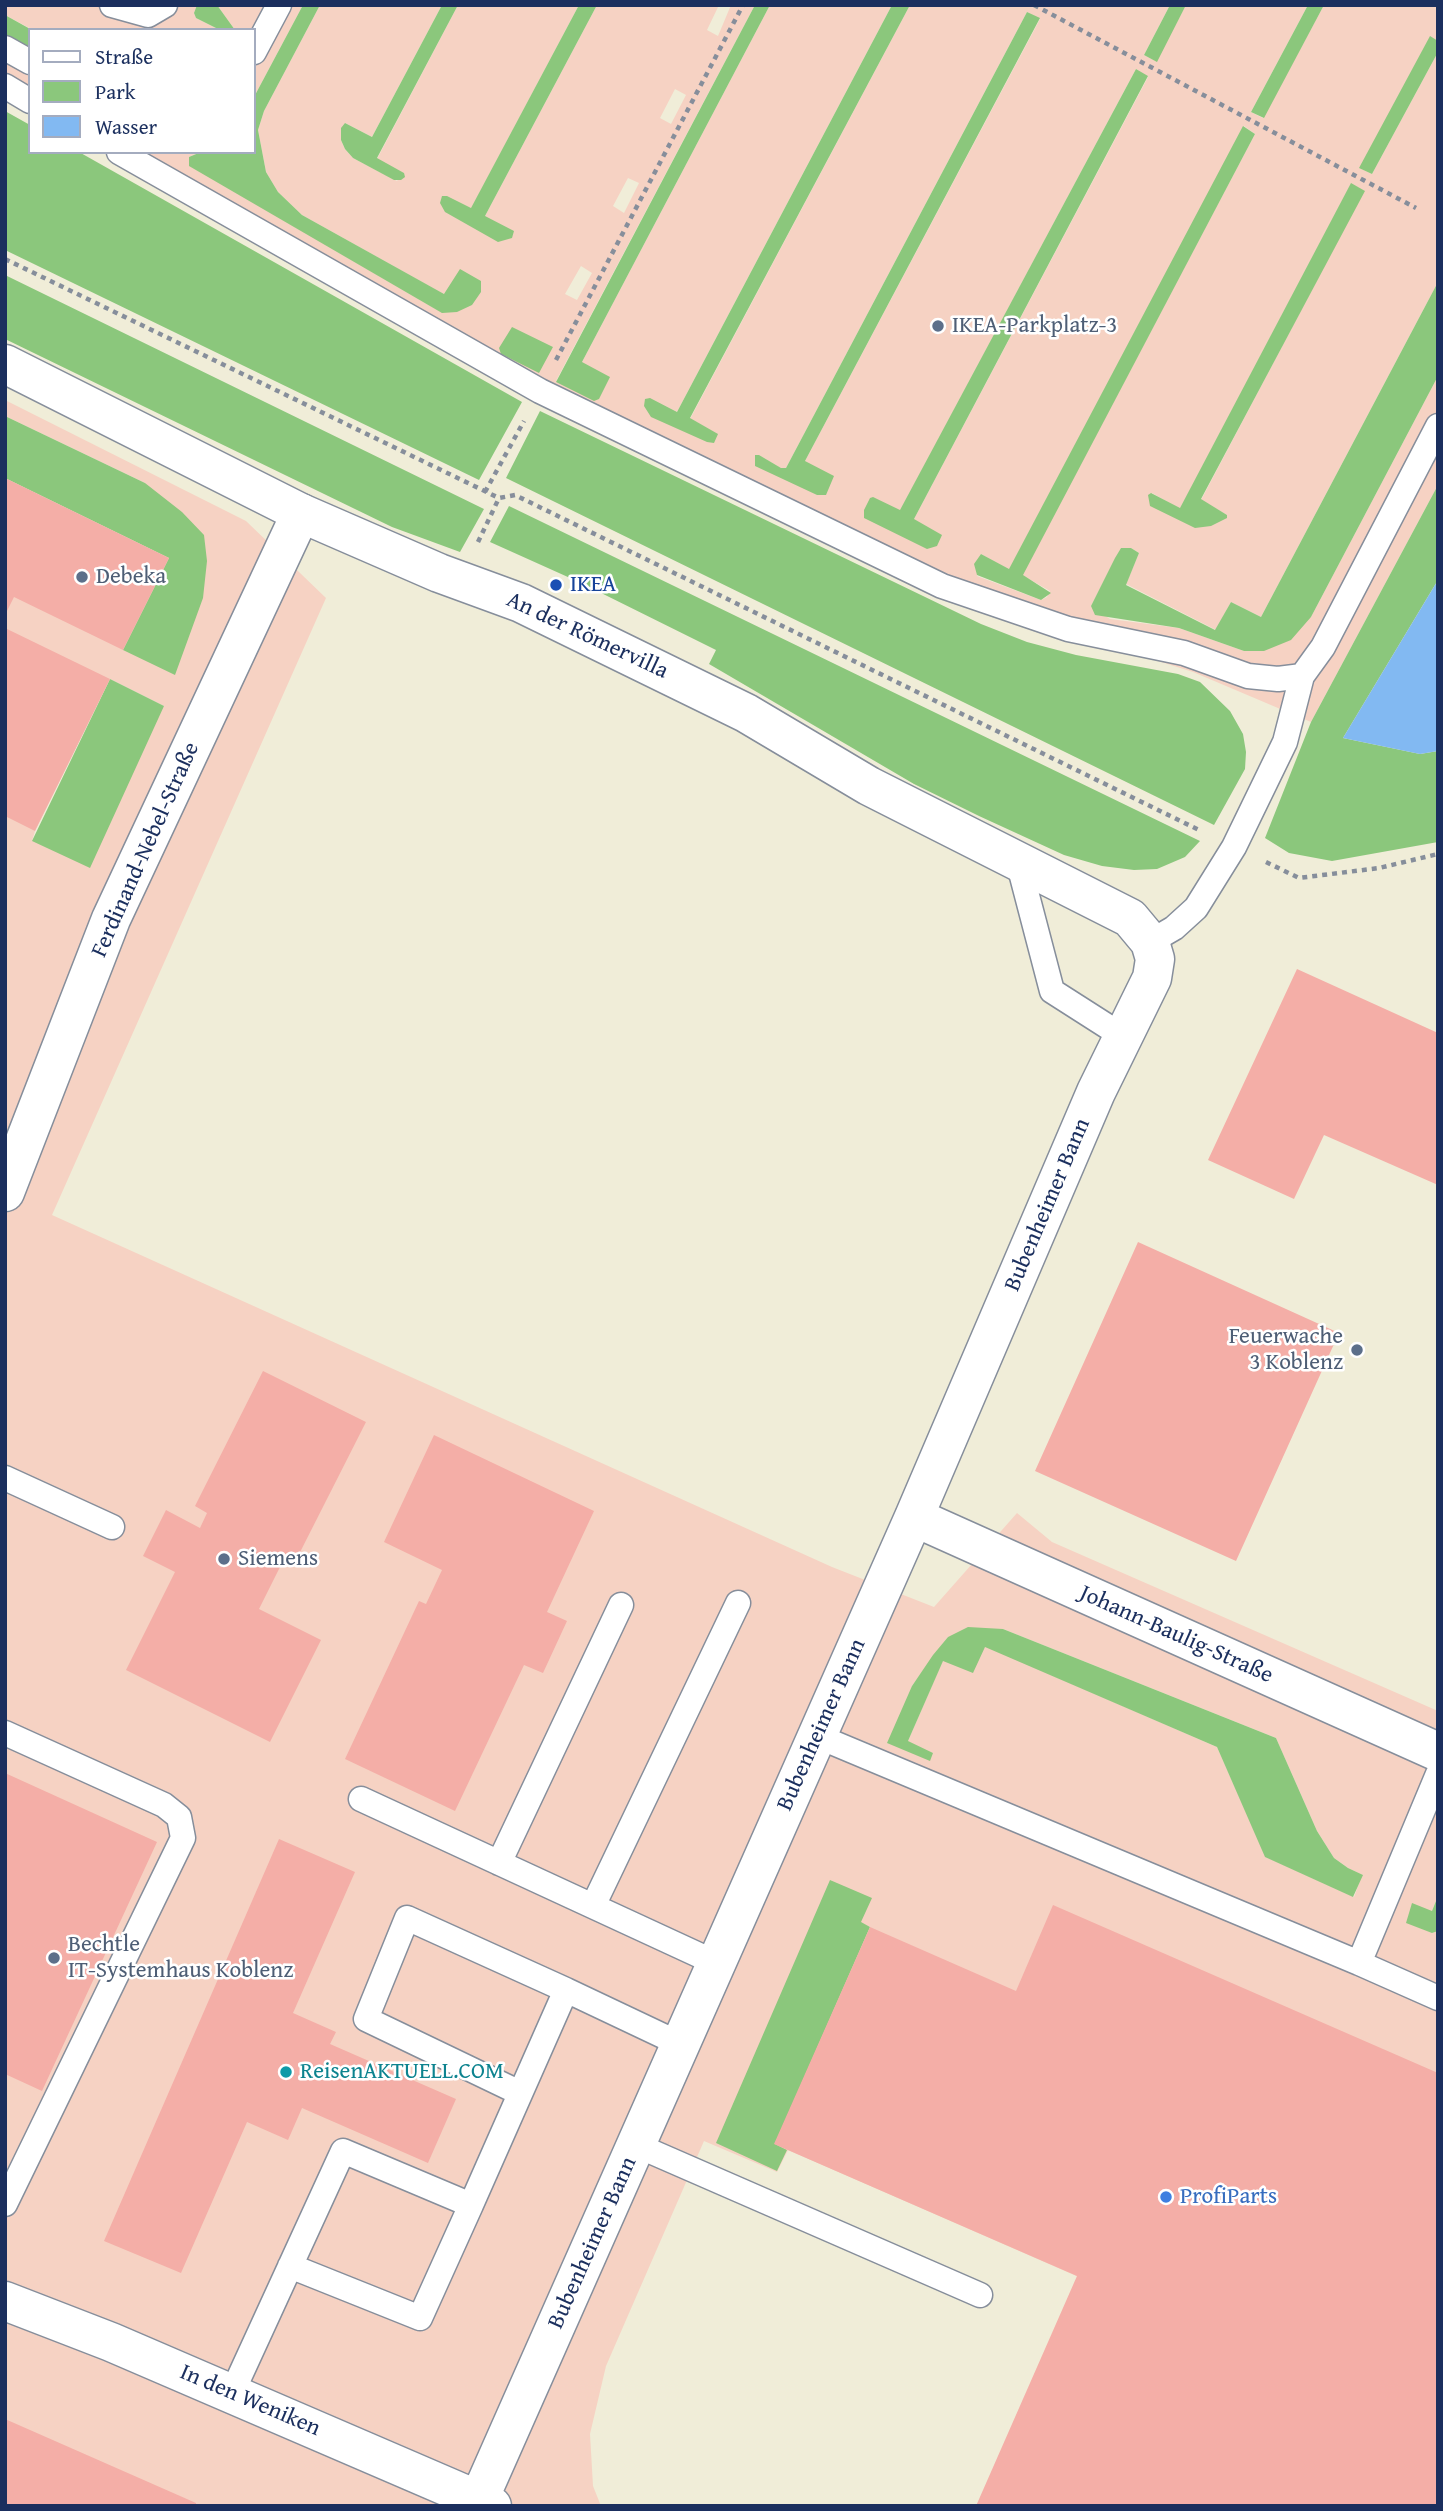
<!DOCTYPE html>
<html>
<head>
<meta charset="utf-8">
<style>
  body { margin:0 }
  #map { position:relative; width:1443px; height:2511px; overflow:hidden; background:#f0edd8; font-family:"Gentium Book Plus",serif }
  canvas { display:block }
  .frame { position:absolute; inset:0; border:7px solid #1b2f5e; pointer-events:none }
  .legend { position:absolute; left:28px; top:28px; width:228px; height:126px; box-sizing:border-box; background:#fff; border:2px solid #a4acbf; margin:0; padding:9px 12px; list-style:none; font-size:21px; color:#1b2f5e }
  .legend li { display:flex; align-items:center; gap:14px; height:35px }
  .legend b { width:35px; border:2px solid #a4acbf }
</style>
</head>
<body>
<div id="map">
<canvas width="1443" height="2511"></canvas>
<div class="frame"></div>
<ul class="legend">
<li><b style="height:9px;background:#fff"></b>Straße</li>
<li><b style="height:19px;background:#8bc77c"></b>Park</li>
<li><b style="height:19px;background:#82b9f2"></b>Wasser</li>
</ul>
</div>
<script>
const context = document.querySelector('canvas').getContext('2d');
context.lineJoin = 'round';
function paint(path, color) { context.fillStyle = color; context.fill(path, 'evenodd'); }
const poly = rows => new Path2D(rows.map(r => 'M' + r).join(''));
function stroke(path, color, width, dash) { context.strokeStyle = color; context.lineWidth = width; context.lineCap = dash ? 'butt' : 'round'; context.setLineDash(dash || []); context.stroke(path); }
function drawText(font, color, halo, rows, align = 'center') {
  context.font = font + ' "Gentium Book Plus",serif'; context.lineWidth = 5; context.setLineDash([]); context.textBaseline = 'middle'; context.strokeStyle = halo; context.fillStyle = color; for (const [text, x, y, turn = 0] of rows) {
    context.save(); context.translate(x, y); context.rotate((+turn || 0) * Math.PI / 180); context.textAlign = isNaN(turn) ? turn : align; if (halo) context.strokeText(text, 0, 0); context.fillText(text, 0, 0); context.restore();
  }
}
paint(poly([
  [5,5,197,5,194,13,196,18,220,30,33,30,5,15],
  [217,5,303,5,254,97,254,30,235,30],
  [320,5,442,5,372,137,345,123,341,140,345,149,353,158,397,181,403,173,377,159,458,5,579,5,471,209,447,196,485,216,597,5,719,5,707,30,718,36,731,5,755,5,556,381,582,362,770,5,892,5,677,412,650,398,718,434,690,419,910,5,1170,5,1144,55,1156,61,1186,5,1308,5,1251,112,1263,118,1324,5,1438,5,1438,41,1430,37,1360,168,1372,174,1438,52,1438,282,1261,617,1231,602,1216,630,1126,584,1139,553,1131,548,1121,548,1091,606,1110,619,1179,628,1244,651,1311,617,1438,376,1438,485,1311,722,1193,672,936,591,113,152,201,152,189,157,189,165,441,312,461,269,445,295,302,215,278,192,266,172,258,130,264,111],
  [1027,12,1040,19,805,461,817,495,759,455,782,469,786,468],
  [1136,69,1148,77,914,519,900,511],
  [675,89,686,95,671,124,660,118],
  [1244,126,1255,134,1022,575,1050,591,1047,597,1041,600,977,576,981,554,1009,570],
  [628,178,639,183,624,213,613,206],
  [1351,184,1364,191,1201,500,1227,515,1150,506,1152,493,1180,509],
  [581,266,592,273,577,300,565,294],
  [5,34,30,47,30,104,5,90],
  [5,400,246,521,326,598,52,1215,832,1567,934,1607,1017,1513,1052,1542,1438,1711,1438,1896,1432,1911,1432,1933,1438,1931,1438,2434,788,2150,777,2172,704,2141,606,2366,590,2434,593,2486,601,2506,5,2506,5,478,169,558,203,598,145,483,5,416],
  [110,679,164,706,32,841,35,831],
  [1003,1629,1276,1738,1317,1831,1334,1858,1348,1868,1362,1875,1354,1897,1266,1857,1217,1747,985,1646,943,1660,908,1741,912,1686,948,1637],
  [831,1880,861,1923,870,1927,774,2144]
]), '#f6d2c3');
paint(poly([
  [197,5,217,5,235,30,220,30,196,18,194,13],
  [303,5,320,5,264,111,258,130,266,172,278,192,302,215,444,294,460,269,481,281,481,292,472,305,457,312,442,313,189,166,189,157,201,152,254,152,254,97],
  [442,5,458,5,377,158,404,173,405,177,401,180,394,180,353,158,345,149,341,140,341,128,345,123,372,137],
  [579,5,597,5,485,216,514,231,512,238,498,242,445,212,440,203,442,196,447,196,471,208],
  [755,5,770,5,582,362,610,377,599,399,594,401,556,382],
  [892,5,910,5,690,418,718,434,714,443,707,442,651,417,644,406,645,399,650,398,677,412],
  [1170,5,1186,5,1157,62,1144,55],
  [1308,5,1324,5,1264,118,1251,112],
  [1027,12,1040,18,805,461,834,476,826,495,817,495,755,466,755,455,759,455,781,468,786,468],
  [5,15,32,30,30,30,30,47,5,34],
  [1430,36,1438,41,1438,52,1372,174,1359,168],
  [1136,69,1148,76,914,519,942,535,937,546,927,549,864,518,864,510,870,498,873,497,900,510],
  [5,111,30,125,30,152,79,152,522,402,479,480,5,250],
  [1243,126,1255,134,1023,575,1051,593,1041,600,977,575,974,564,981,554,1009,569],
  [1351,183,1365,191,1201,499,1227,515,1227,518,1211,526,1195,528,1150,506,1148,495,1151,493,1180,508],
  [5,275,484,509,460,552,392,527,5,339],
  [1438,282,1438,376,1311,617,1291,640,1264,651,1244,651,1179,628,1095,615,1091,606,1115,558,1121,548,1131,548,1139,553,1126,585,1215,630,1231,602,1261,617],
  [512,327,553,347,539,373,501,354,499,348],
  [540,411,981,624,1027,642,1076,655,1178,674,1200,682,1230,711,1243,734,1246,752,1245,769,1214,825,506,478],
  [5,416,145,483,182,512,204,535,207,561,203,598,175,675,123,650,169,558,5,478],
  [1438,485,1438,580,1343,738,1420,754,1438,751,1438,842,1332,861,1289,853,1265,838,1311,722],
  [509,506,1200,841,1185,857,1157,869,1134,870,1102,866,1064,855,979,816,914,784,709,664,716,650,579,582,490,542],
  [110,679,164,706,90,868,32,841],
  [968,1627,1003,1629,1276,1738,1317,1831,1334,1858,1348,1868,1363,1875,1353,1897,1265,1857,1217,1747,985,1647,973,1673,943,1661,908,1741,933,1753,930,1761,887,1743,912,1686,933,1655,948,1637],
  [830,1880,872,1898,861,1922,870,1927,775,2144,787,2150,777,2171,716,2143],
  [1438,1896,1438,1931,1432,1933,1406,1923,1412,1903,1432,1911]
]), '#8bc77c');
paint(poly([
  [1438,580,1438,751,1420,754,1343,738]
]), '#82b9f2');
paint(poly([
  [5,478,169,558,123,650,14,597,5,615],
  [5,628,110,679,35,831,5,816],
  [1297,969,1438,1033,1438,1185,1324,1135,1294,1199,1208,1160],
  [1138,1242,1339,1333,1236,1561,1035,1471],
  [263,1371,366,1422,292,1568,282,1563,259,1609,321,1640,270,1742,126,1670,175,1572,143,1556,166,1510,200,1528,207,1513,195,1506],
  [434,1435,594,1511,547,1612,567,1621,543,1673,524,1665,455,1811,345,1759,419,1601,426,1604,442,1570,384,1542],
  [5,1773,157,1842,42,2091,5,2074],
  [279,1839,355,1872,293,2013,336,2032,330,2044,456,2099,428,2163,302,2108,288,2140,247,2122,181,2273,104,2241],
  [1053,1905,1438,2073,1438,2506,976,2506,1077,2276,774,2144,870,1927,1016,1991],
  [5,2419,196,2503,196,2506,5,2506]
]), '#f4aea7');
const service = poly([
  [112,5,148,15,165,5],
  [5,48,30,62],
  [254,52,279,5],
  [5,86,30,101],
  [119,152,540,391,942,586,1068,629,1184,653,1248,676,1278,679,1302,676],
  [1018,861,1052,991,1124,1037],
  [1150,942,1174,928,1196,908,1234,847,1285,742,1302,676,1323,647,1438,426],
  [5,1478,112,1527],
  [5,1733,164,1805,179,1817,183,1838,5,2204],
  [817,1736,1359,1963,1438,1774],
  [361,1799,716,1963],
  [499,1863,621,1605],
  [593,1906,738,1603],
  [1359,1963,1438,1998],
  [520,2093,366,2019,407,1918,566,1990],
  [636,2145,980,2295],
  [290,2266,420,2318,471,2205],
  [232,2393,343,2151,471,2205,566,1990,680,2044]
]);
const minor = poly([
  [301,513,439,573,521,603,746,713,869,786,1130,918,1150,942,1155,959,1152,978,1096,1092,914,1517,476,2506],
  [914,1517,1438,1752],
  [5,2301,111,2342,492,2506]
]);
const tertiary = poly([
  [5,364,301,513,111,919,5,1192]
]);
stroke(service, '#868e9b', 27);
stroke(minor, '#868e9b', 41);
stroke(tertiary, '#868e9b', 41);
stroke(poly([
  [1034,5,1416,208],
  [5,259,499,498,515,495,1201,831],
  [556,360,743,5],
  [485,492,524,421],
  [478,542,499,498],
  [1266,862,1299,878,1379,868,1438,854]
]), '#868e9b', 4.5, [5, 5]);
stroke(service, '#fff', 24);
stroke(minor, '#fff', 38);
stroke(tertiary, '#fff', 38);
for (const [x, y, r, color] of [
  [938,326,7,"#5c6f8a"],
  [82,577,7,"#5c6f8a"],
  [556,585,7,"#1a4fb4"],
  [1357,1350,7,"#5c6f8a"],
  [224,1559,7,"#5c6f8a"],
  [54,1958,7,"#5c6f8a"],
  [286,2072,7,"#0f9aa8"],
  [1166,2197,7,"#3f7fe0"]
]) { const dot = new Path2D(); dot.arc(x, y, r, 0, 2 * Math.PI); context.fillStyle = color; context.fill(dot); stroke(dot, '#fff', 2.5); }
drawText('23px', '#4e5e75', '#fff', [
  ["IKEA-Parkplatz-3",952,326],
  ["Debeka",96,577],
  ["Feuerwache",1343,1337,"right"],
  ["3 Koblenz",1343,1363,"right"],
  ["Siemens",238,1559],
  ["Bechtle",68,1945],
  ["IT-Systemhaus Koblenz",68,1971]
], 'left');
drawText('23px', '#164399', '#fff', [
  ["IKEA",570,585]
], 'left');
drawText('23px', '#1b2f5e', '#fff', [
  ["An der Römervilla",587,636,25],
  ["Ferdinand-Nebel-Straße",146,850,-66],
  ["Bubenheimer Bann",1048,1205,-67],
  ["Johann-Baulig-Straße",1176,1635,24],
  ["Bubenheimer Bann",822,1725,-66],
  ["Bubenheimer Bann",593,2243,-66],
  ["In den Weniken",250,2401,23]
]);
drawText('23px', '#0d838f', '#fff', [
  ["ReisenAKTUELL.COM",300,2072]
], 'left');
drawText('23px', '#366cbe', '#fff', [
  ["ProfiParts",1180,2197]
], 'left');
</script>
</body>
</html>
